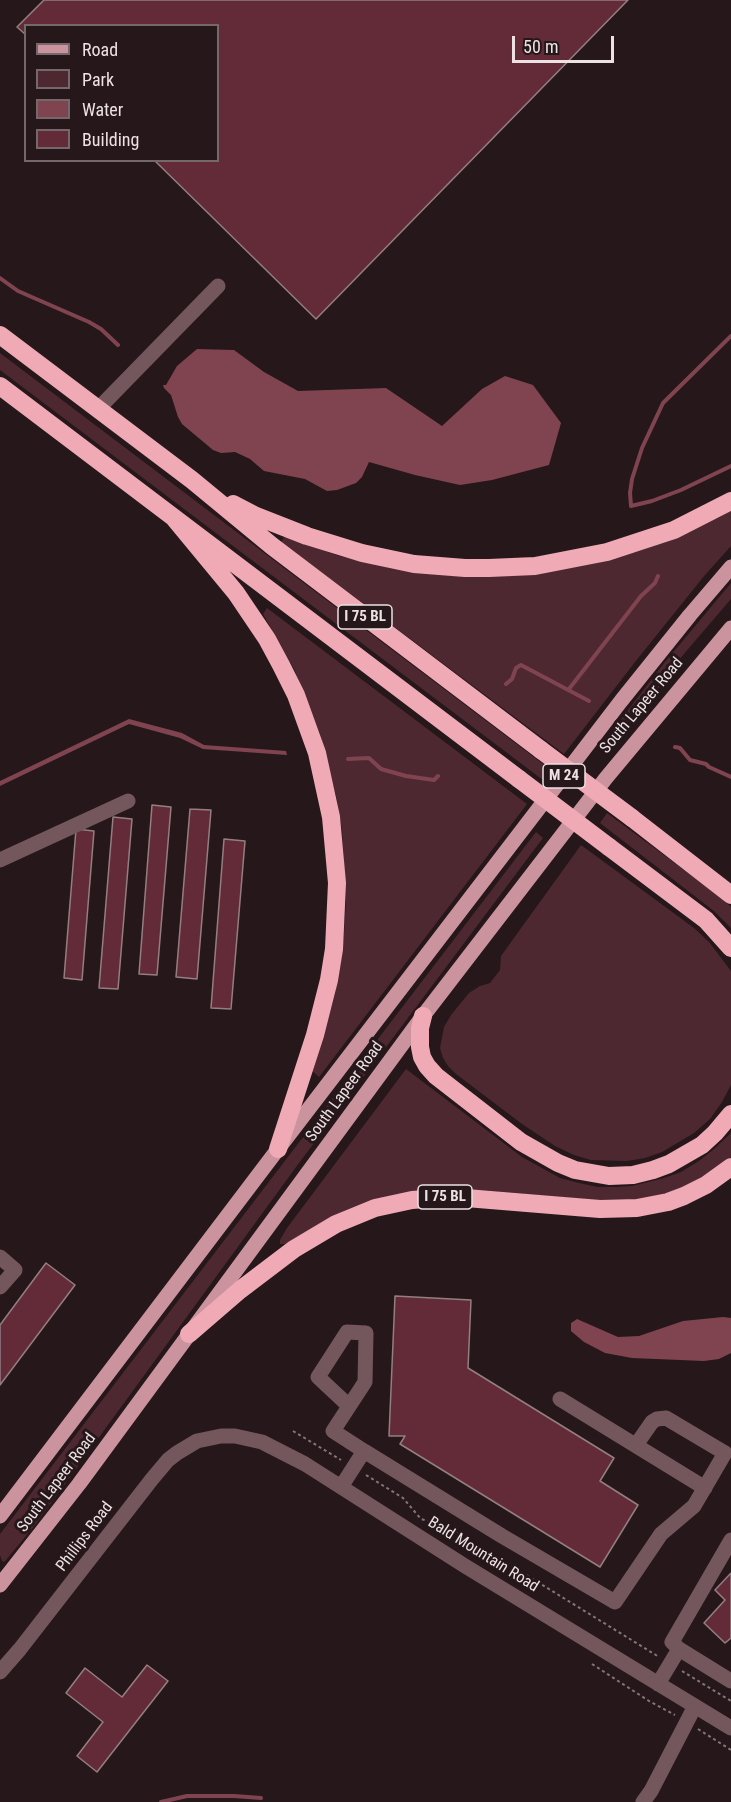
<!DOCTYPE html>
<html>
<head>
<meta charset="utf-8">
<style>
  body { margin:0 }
  #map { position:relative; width:731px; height:1802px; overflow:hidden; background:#26171a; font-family:"Roboto Condensed",sans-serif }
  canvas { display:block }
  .legend { position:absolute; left:24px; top:24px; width:195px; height:138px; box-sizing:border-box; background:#26171a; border:2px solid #75686a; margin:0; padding:8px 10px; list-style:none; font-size:18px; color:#ece1e3 }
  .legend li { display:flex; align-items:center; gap:12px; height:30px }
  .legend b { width:30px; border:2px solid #75686a }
  .scale { position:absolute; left:512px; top:36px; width:102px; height:27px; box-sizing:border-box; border:3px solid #ece1e3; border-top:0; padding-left:8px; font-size:18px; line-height:21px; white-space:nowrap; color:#ece1e3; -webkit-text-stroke:4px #26171a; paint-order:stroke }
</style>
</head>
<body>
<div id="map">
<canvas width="731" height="1802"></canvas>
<ul class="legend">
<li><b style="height:8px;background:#cb939d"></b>Road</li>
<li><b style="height:16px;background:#4e2830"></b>Park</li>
<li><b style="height:16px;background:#7f4450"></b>Water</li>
<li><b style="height:16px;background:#632b38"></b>Building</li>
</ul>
<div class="scale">50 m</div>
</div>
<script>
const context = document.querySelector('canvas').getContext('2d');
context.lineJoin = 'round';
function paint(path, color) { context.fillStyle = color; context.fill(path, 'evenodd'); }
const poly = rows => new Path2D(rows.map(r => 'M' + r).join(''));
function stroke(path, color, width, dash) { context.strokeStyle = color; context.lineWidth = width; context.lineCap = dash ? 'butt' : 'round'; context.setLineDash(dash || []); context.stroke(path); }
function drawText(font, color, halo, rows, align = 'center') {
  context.font = font + ' "Roboto Condensed",sans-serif'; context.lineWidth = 6; context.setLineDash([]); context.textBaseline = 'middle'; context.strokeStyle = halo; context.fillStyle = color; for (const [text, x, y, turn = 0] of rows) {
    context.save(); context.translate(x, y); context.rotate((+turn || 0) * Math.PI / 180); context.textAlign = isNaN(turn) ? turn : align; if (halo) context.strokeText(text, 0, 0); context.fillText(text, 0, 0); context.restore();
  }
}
paint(poly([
  [0,353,551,770,543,780,0,370],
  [731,511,731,546,705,575,639,657,564,754,281,542,285,536,336,555,363,562,546,572,596,563,641,550,669,541],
  [731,583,731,599,683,655,608,755,599,748,665,662],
  [267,608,527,804,319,1077,311,1070,327,1023,335,994,344,933,346,901,342,830,337,800,320,734,294,669,263,614],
  [607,813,718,895,731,907,731,928,714,911,600,823],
  [536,832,543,838,299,1163,35,1525,6,1560,4,1562,2,1561,0,1555,0,1534],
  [581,845,694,928,709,942,731,971,731,1085,722,1102,710,1119,694,1133,662,1152,645,1158,627,1161,591,1160,574,1155,555,1146,522,1124,456,1074,448,1066,443,1058,440,1048,444,1027,451,1015,469,993,480,986,490,983,500,970,501,956],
  [406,1069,522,1157,560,1178,579,1183,598,1187,615,1187,632,1186,664,1178,681,1172,699,1161,714,1149,731,1133,731,1157,712,1172,674,1192,654,1198,617,1202,481,1190,324,1222,285,1244,280,1244,280,1240,287,1228]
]), '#4e2830');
paint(poly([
  [197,349,234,350,264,372,298,391,386,388,442,426,482,389,505,376,533,385,561,423,549,465,492,480,460,485,415,475,369,462,362,477,356,483,337,490,327,491,305,479,264,471,250,459,235,452,221,453,213,450,182,424,178,417,171,395,164,388,163,385,166,385,177,366],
  [129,719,182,733,204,745,286,751,287,755,203,749,180,738,129,724,0,786,0,781],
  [723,1317,731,1318,731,1353,719,1359,704,1361,632,1358,605,1353,584,1342,571,1331,571,1323,577,1319,618,1337,639,1336,683,1321]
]), '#7f4450');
stroke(poly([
  [0,278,18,291,89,322,101,329,118,345],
  [731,336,663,403,642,448,632,479,630,493,631,506,652,501,681,490,731,466],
  [506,684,512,679,516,668,521,665,589,701],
  [569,689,641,596,655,583,658,576],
  [675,747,680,748,690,760,706,764,709,767,731,777],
  [348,759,369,758,381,769,406,776,434,780,438,776],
  [161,1802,187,1796,234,1796,261,1798]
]), '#7f4450', 4);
const building = poly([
  [44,0,628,0,316,319,154,160,218,160,218,26,26,26,26,35,17,27,44,0],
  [152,805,171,807,157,975,139,974,152,805],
  [190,809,211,810,197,979,176,977,190,809],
  [113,817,132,819,118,989,99,988,113,817],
  [76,829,94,831,82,980,64,978,76,829],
  [224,839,245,841,231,1009,211,1008,224,839],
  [46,1263,75,1285,0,1385,0,1325,46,1263],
  [395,1296,471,1300,468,1368,614,1458,600,1481,638,1505,600,1567,400,1444,405,1436,389,1436,395,1296],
  [731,1573,731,1638,725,1643,704,1623,725,1600,715,1590,731,1573],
  [147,1665,168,1681,97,1772,77,1756,103,1722,66,1693,85,1668,122,1697,147,1665]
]);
paint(building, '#632b38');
stroke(building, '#937f82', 1.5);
stroke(poly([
  [293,1431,341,1460],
  [366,1475,403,1498,421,1519,447,1526,659,1657],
  [592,1664,649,1701,675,1715],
  [682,1671,731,1701],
  [698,1729,731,1750]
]), '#837678', 2, [3, 3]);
stroke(poly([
  [98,409,218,286],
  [0,860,128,801],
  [0,1257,15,1270,0,1287],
  [560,1399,705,1488],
  [349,1406,318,1377,347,1332,366,1333,365,1382,333,1431,364,1451],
  [341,1487,364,1451,502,1536,615,1602,661,1534,694,1506,725,1453,666,1418,657,1419,652,1422,636,1445],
  [731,1540,672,1642,679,1649,731,1681],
  [0,1672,20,1649,152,1479,168,1460,177,1453,197,1441,221,1436,235,1436,262,1442,305,1464,465,1566,731,1728],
  [658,1684,679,1649],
  [643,1802,651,1791,695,1706]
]), '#73575c', 15);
stroke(poly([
  [0,1516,278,1149,621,701,690,615,731,567],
  [0,1585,79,1484,423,1016,606,778,731,628]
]), '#cb939d', 15);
stroke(poly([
  [0,335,192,480,272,546,541,750],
  [0,386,519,779],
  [233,504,256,516,307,536,362,553,414,564,465,568,489,568,535,566,607,552,674,530,731,501],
  [174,518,236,593,267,639,281,665,296,695,317,753,331,817,337,883,334,949,329,980,315,1035,278,1149],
  [632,818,731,895],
  [609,847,706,920,731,948],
  [423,1016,420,1028,420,1047,422,1057,427,1066,436,1076,521,1142,558,1163,575,1170,609,1176,633,1175,653,1170,669,1164,702,1145,715,1133,731,1114],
  [189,1334,240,1290,294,1249,336,1224,375,1208,412,1200,454,1197,600,1209,637,1208,668,1202,684,1196,706,1185,731,1167]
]), '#efaab6', 18);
stroke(poly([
  [541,750,632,818],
  [519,779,609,847]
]), '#efaab6', 18);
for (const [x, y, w] of [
  [365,617,54],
  [564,776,42],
  [445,1197,54]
]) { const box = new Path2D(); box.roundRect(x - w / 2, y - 12, w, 24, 4.5); context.fillStyle = '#26171a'; context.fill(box); stroke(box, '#ece1e3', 1.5); }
drawText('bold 15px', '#ece1e3', null, [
  ["I 75 BL",365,617],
  ["M 24",564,776],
  ["I 75 BL",445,1197]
]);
drawText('16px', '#ece1e3', '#26171a', [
  ["South Lapeer Road",642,706,-50],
  ["South Lapeer Road",345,1092,-54],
  ["South Lapeer Road",57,1483,-53],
  ["Phillips Road",85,1537,-53],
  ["Bald Mountain Road",483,1555,32]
]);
</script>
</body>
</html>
